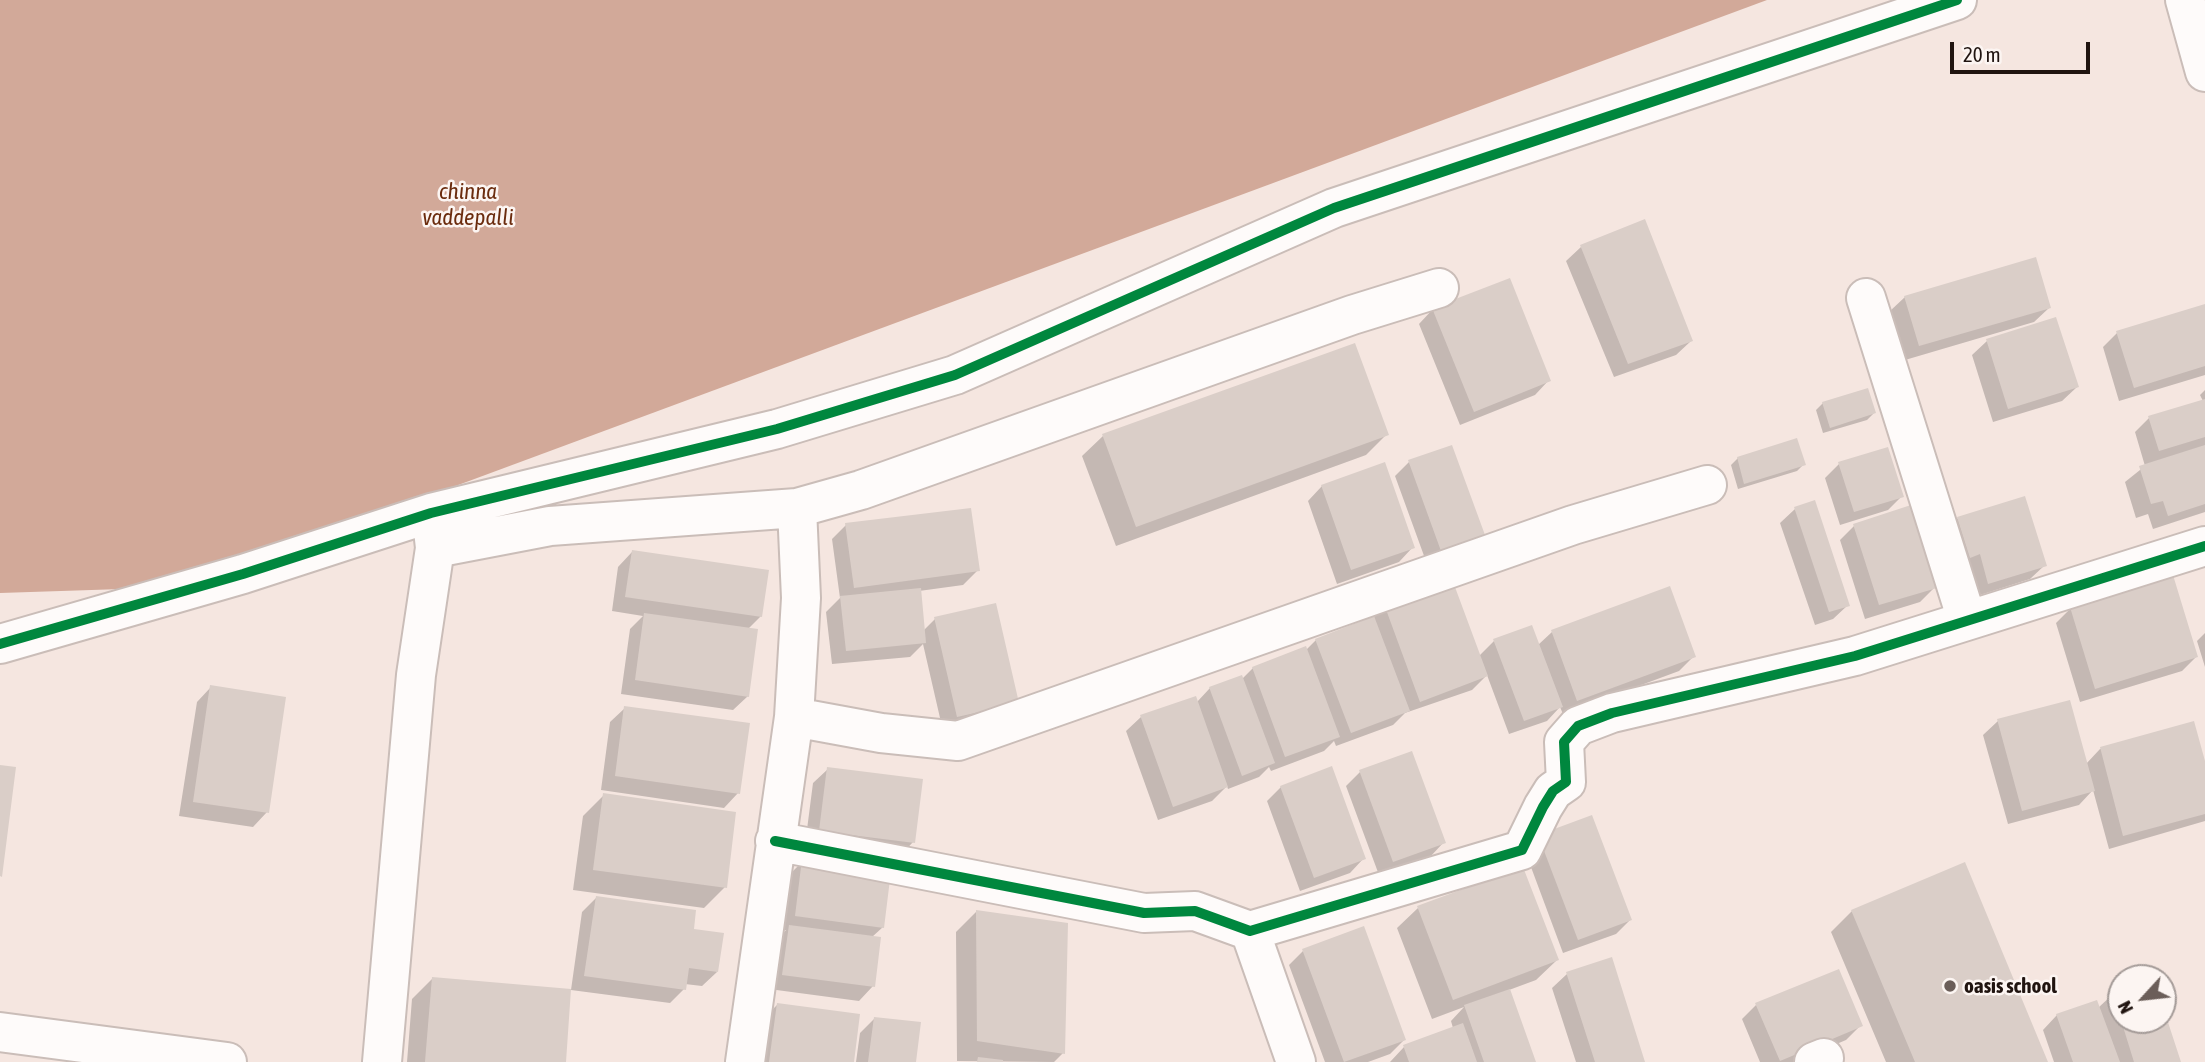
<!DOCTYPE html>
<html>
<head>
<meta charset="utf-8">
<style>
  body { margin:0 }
  #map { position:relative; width:2205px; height:1062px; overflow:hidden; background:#f5e6e0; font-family:"Asap Condensed",sans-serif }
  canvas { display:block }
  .north { position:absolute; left:2107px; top:964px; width:70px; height:70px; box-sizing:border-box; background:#fcf5f2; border:2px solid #a49b98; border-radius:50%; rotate:243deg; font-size:19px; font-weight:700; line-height:28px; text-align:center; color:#201410 }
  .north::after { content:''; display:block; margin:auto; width:24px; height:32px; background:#6b5e59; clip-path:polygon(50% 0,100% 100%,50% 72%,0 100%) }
  .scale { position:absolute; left:1950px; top:42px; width:140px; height:32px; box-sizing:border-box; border:4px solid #201410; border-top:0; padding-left:9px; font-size:21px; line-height:24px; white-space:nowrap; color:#201410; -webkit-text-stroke:5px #fcf5f2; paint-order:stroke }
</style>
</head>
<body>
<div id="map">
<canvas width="2205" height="1062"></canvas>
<div class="north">N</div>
<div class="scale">20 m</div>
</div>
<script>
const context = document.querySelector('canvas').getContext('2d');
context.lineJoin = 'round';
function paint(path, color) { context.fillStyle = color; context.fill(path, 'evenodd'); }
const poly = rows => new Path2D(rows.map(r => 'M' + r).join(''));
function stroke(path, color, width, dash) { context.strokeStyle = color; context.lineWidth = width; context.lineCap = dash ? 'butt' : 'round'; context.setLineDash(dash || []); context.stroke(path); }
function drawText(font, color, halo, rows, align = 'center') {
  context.font = font + ' "Asap Condensed",sans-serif'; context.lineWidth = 5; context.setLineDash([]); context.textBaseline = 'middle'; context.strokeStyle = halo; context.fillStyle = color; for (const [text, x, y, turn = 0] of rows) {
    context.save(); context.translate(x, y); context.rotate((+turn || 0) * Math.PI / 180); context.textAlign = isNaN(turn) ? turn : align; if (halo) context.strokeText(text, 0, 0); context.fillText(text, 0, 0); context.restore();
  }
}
paint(poly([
  [0,0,1767,0,183,587,0,593]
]), '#d2a999');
paint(poly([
  [1644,221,1691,341,1676,355,1614,377,1566,261,1581,247],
  [1905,297,2049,308,2034,322,1905,360,1890,311],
  [2205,306,2205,375,2119,401,2103,347,2117,333],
  [1433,309,1549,380,1535,395,1460,425,1419,324],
  [1987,341,2077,387,2062,401,1993,422,1972,355],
  [2205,390,2205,512,2153,529,2148,514,2136,518,2125,482,2145,466,2135,432,2149,418,2203,401,2200,395],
  [1823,403,1874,413,1867,420,1823,433,1816,410],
  [1387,434,1366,455,1116,546,1082,456,1103,436],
  [1738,458,1804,464,1797,471,1738,489,1731,465],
  [1409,462,1483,535,1469,549,1427,564,1395,476],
  [1839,464,1902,496,1888,510,1840,525,1825,478],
  [1322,486,1413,547,1399,562,1337,584,1308,501],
  [1795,509,1848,605,1833,619,1815,625,1780,523],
  [1958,518,2045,565,2030,579,1974,597,1944,533],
  [846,525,978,570,963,585,919,591,923,631,935,619,1017,703,943,731,923,644,910,657,832,664,826,612,840,598,832,539],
  [1854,526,1935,587,1920,602,1865,619,1840,540],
  [632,552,761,616,748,629,748,696,733,710,621,694,630,629,643,616,612,611,618,567],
  [2172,577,2196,657,2182,671,2080,702,2056,623,2070,609],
  [1385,606,1479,656,1494,641,1538,645,1552,632,1694,656,1679,671,1563,714,1560,707,1547,721,1509,734,1487,675,1472,690,1405,713,1393,725,1336,746,1334,741,1324,751,1271,771,1269,767,1259,777,1228,789,1227,786,1212,801,1158,820,1126,731,1141,717,1197,702,1210,688,1242,679,1253,668,1306,650,1316,640,1372,619],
  [2205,633,2205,667,2197,641],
  [211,687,267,812,253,827,179,816,197,702],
  [625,708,738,793,724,808,601,790,610,722],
  [1998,721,2086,764,2100,749,2193,724,2205,768,2205,821,2109,849,2093,790,2079,805,2008,824,1983,735],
  [828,769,913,842,899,857,805,845,813,783],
  [1360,772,1444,842,1430,857,1379,875,1346,786],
  [1281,787,1364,858,1350,873,1300,891,1267,801],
  [604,795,725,887,704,908,573,890,583,816],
  [1539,837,1630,920,1616,934,1563,953,1525,851],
  [803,861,883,927,872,937,873,986,859,1001,769,989,776,941,786,930,782,930,788,876],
  [596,898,692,931,717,972,702,986,685,984,684,989,670,1003,571,990,582,912],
  [1418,908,1557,960,1536,980,1509,990,1534,1062,1390,1062,1404,1047,1453,1028,1451,1021,1464,1007,1432,1019,1397,928],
  [1852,911,2046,1062,1886,1062,1831,932],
  [976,912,1063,1053,1054,1062,957,1061,956,932],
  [1303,951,1404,1040,1390,1054,1368,1062,1325,1062,1289,965],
  [1567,974,1643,1062,1576,1062,1552,988],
  [432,979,564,1062,407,1062,412,999],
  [2121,991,2121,1020,2163,1020,2163,1014,2179,1062,2054,1062,2043,1030,2057,1015,2098,1008,2113,994],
  [777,1005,852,1062,758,1062,763,1019],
  [1756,1005,1860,1026,1846,1040,1794,1062,1760,1062,1742,1019],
  [874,1019,915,1062,856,1062,860,1033]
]), '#0003');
paint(poly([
  [1645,219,1693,341,1628,364,1580,245],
  [2036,257,2051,308,1919,346,1904,296],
  [1510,278,1551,381,1474,412,1432,308],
  [2205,304,2205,366,2134,388,2116,331],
  [2056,317,2079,387,2008,409,1986,339],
  [1355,343,1389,435,1136,527,1102,434],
  [1868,388,1876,413,1830,428,1822,402],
  [2205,399,2205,437,2159,451,2148,416],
  [1797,438,1806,465,1744,484,1737,457],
  [1452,445,1485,535,1441,551,1408,460],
  [2205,445,2205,504,2168,516,2163,501,2151,504,2139,466],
  [1888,447,1904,497,1854,512,1838,462],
  [1385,462,1415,548,1351,570,1321,485],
  [2025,496,2047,566,1988,584,1980,554,1970,558,1957,517],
  [1815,500,1850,606,1829,612,1794,507],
  [1911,505,1937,588,1879,605,1853,524],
  [971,508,980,571,854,588,845,523],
  [632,550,769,570,762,617,625,597],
  [2173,575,2198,657,2095,689,2070,607],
  [1452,579,1488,676,1420,702,1384,604],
  [1670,586,1696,657,1577,701,1551,630],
  [921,588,926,643,846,651,840,596],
  [996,603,1019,703,957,717,934,617],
  [644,613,758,629,749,697,635,680],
  [1374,616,1410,711,1351,733,1315,639],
  [1532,625,1563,707,1524,721,1493,639],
  [1306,646,1340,737,1285,757,1252,667],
  [1242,675,1275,763,1242,776,1209,687],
  [210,685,286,697,269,813,193,802],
  [1196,696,1228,787,1173,807,1140,715],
  [2070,700,2095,791,2022,811,1997,719],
  [624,706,750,723,740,794,615,776],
  [2194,721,2205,761,2205,814,2123,836,2100,747],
  [1412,751,1446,843,1393,862,1359,770],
  [0,765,16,767,2,877,0,876],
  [1332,766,1366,859,1314,878,1280,786],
  [827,767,923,779,915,843,819,831],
  [603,793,736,812,727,888,593,870],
  [1592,815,1632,920,1578,940,1538,835],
  [802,859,891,871,884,928,795,916],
  [1965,862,2048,1062,1915,1062,1851,910],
  [1523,867,1559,960,1453,1000,1417,906],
  [596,896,696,910,694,929,724,933,718,972,689,968,686,990,584,976],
  [976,910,1068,923,1065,1054,977,1041],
  [789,925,881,937,875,987,782,975],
  [1364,926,1406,1040,1344,1062,1302,949],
  [1612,957,1645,1062,1595,1062,1566,972],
  [1839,969,1863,1026,1780,1061,1755,1003],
  [432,977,571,989,566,1062,425,1062],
  [1510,989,1536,1062,1484,1062,1464,1005],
  [2121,989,2121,1019,2120,1019,2112,992],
  [2097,1000,2120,1062,2073,1062,2056,1014],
  [777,1003,860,1014,854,1062,769,1062],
  [2164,1010,2181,1062,2134,1062,2121,1020,2163,1020],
  [874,1017,921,1022,916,1062,868,1062],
  [1463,1023,1477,1062,1409,1062,1403,1045],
  [978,1057,1003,1060,1003,1062,977,1062]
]), '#dacec8');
const minor = poly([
  [2185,0,2205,72],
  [1866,298,1967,620],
  [435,548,550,526,797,508,861,490,1352,315,1439,288],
  [0,644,243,574,431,513,777,429,955,375,1334,208,1957,0],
  [794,717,881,733,958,741,1573,525,1707,485],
  [775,841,1144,913,1195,911,1250,931,1522,850,1543,807,1553,791,1566,782,1564,742,1578,726,1612,713,1855,656,2205,546],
  [1250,931,1296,1062],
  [0,1032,227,1062],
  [382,1062,416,675,435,548,432,521],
  [745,1062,794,717,801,598,797,508],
  [1814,1062,1824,1058]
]);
stroke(minor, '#cabdb8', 42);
stroke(minor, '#fefbfa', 38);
stroke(poly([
  [0,644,243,574,431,513,777,429,955,375,1334,208,1957,0],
  [775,841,1144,913,1195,911,1250,931,1522,850,1543,807,1553,791,1566,782,1564,742,1578,726,1612,713,1855,656,2205,546]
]), '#00873e', 10);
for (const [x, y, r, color] of [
  [1950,986,7,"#6b5e59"]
]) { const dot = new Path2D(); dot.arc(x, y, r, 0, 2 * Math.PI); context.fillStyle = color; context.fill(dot); stroke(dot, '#fcf5f2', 2.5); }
drawText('bold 21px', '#201410', '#fcf5f2', [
  ["oasis school",1964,986]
], 'left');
drawText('italic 23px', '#6b2c0e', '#fcf5f2', [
  ["chinna",468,192],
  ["vaddepalli",468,218]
]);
</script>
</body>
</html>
